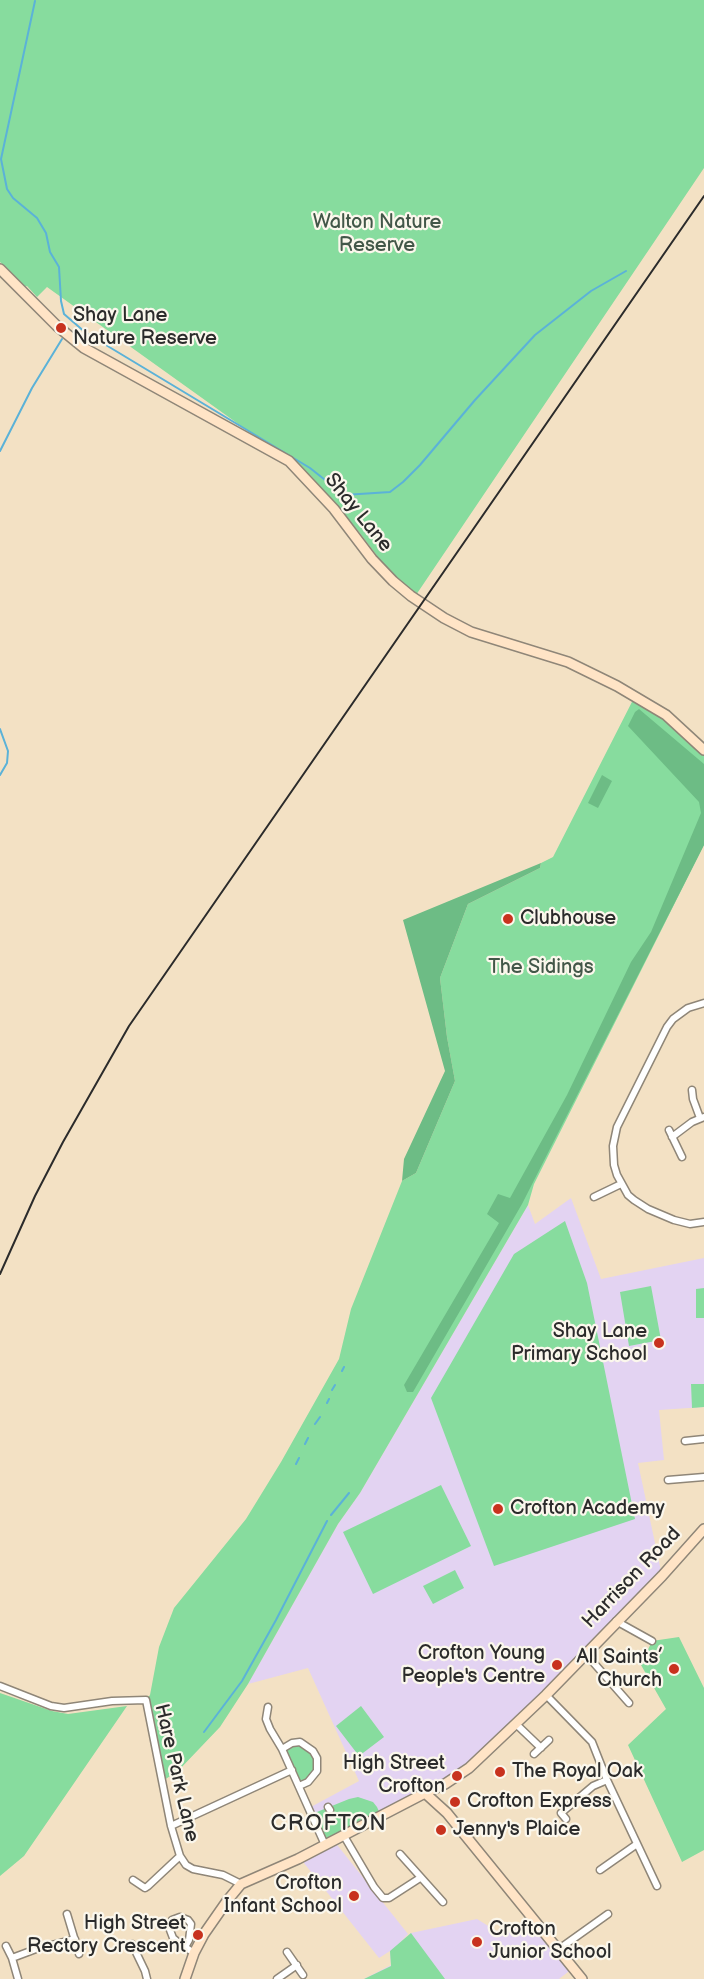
<!DOCTYPE html>
<html>
<head>
<meta charset="utf-8">
<style>
  body { margin:0 }
  canvas { display:block; background:#f3e1c4 }
</style>
</head>
<body>
<canvas width="704" height="1979"></canvas>
<script>
const context = document.querySelector('canvas').getContext('2d');
context.lineJoin = 'round';
function paint(path, color) { context.fillStyle = color; context.fill(path, 'evenodd'); }
const poly = rows => new Path2D(rows.map(r => 'M' + r).join(''));
function stroke(path, color, width, dash) { context.strokeStyle = color; context.lineWidth = width; context.lineCap = dash ? 'butt' : 'round'; context.setLineDash(dash || []); context.stroke(path); }
function drawText(font, color, halo, rows, align = 'center') {
  context.font = font + ' "Balsamiq Sans",sans-serif'; context.lineWidth = 4.5; context.setLineDash([]); context.textBaseline = 'middle'; context.strokeStyle = halo; context.fillStyle = color; for (const [text, x, y, turn = 0] of rows) {
    context.save(); context.translate(x, y); context.rotate((+turn || 0) * Math.PI / 180); context.textAlign = isNaN(turn) ? turn : align; if (halo) context.strokeText(text, 0, 0); context.fillText(text, 0, 0); context.restore();
  }
}
paint(poly([
  [571,1198,601,1279,704,1258,704,1407,659,1410,664,1460,638,1463,662,1576,469,1768,334,1841,408,1934,400,1942,411,1933,477,1919,503,1935,532,1917,573,1968,559,1979,364,1979,391,1965,390,1951,379,1958,300,1858,325,1845,309,1808,359,1781,308,1668,248,1684,338,1524,360,1493,528,1205,535,1224]
]), '#e3d3f2');
paint(poly([
  [0,0,704,0,704,168,416,595,393,577,359,532,311,476,47,287,37,297,27,286,25,287,0,262],
  [635,696,704,750,704,845,534,1184,528,1205,360,1493,338,1524,248,1684,220,1727,178,1771,161,1782,146,1700,150,1695,159,1647,174,1608,246,1519,281,1462,339,1359,351,1309,402,1181,416,1173,455,1081,447,1037,440,978,468,904,540,868,541,863,553,857],
  [565,1221,587,1283,635,1519,494,1566,431,1398,514,1254],
  [651,1286,661,1340,629,1346,620,1292],
  [704,1288,704,1318,696,1318,696,1289],
  [691,1384,704,1384,704,1407,692,1408],
  [441,1485,471,1546,373,1594,343,1532],
  [455,1570,464,1588,433,1604,423,1586],
  [679,1637,704,1688,704,1850,682,1862,628,1745,666,1709,641,1665,652,1641],
  [0,1693,52,1711,68,1714,127,1706,24,1856,0,1876],
  [361,1706,384,1737,359,1756,336,1726],
  [300,1742,313,1751,317,1771,299,1786,282,1749],
  [358,1797,373,1802,377,1807,381,1816,325,1845,312,1814,349,1799],
  [411,1933,445,1979,364,1979,391,1966,390,1951]
]), '#87dc9e');
paint(poly([
  [639,709,704,764,704,845,522,1204,413,1392,407,1392,404,1385,499,1223,487,1214,498,1194,510,1198,567,1095,631,962,651,932,701,813,699,802,628,726,635,712],
  [602,775,612,781,598,808,588,803],
  [541,863,540,868,468,904,440,978,447,1037,455,1081,416,1173,402,1181,404,1159,445,1071,403,920]
]), '#6dbc85');
stroke(poly([
  [35,1,1,159,7,189,13,198,37,218,46,233,50,252,59,267,61,301,64,314,86,333,310,468,344,495,390,492,403,482,420,465,475,400,535,335,591,291,626,271],
  [0,451,32,388,62,339],
  [0,729,8,751,7,763,0,775],
  [342,1371,344,1367],
  [332,1390,335,1385],
  [327,1403,329,1399],
  [315,1424,320,1417],
  [305,1444,308,1438],
  [296,1464,299,1458],
  [331,1515,349,1493],
  [204,1732,242,1681,276,1620,327,1521]
]), '#5bb2d8', 2);
const street = poly([
  [704,1003,688,1008,673,1019,667,1027,617,1127,613,1146,614,1165,617,1175,628,1195,634,1200,648,1209,674,1220,690,1224,704,1222],
  [692,1090,693,1099,700,1118],
  [669,1130,682,1157],
  [672,1137,692,1122,704,1117],
  [594,1197,621,1184],
  [685,1441,704,1439],
  [668,1480,704,1477],
  [616,1621,652,1641],
  [585,1653,629,1703],
  [0,1686,51,1706,64,1708,112,1701,146,1700,171,1826,180,1856,186,1865,193,1869,223,1875,241,1884],
  [546,1695,592,1742,607,1780,657,1886],
  [268,1707,266,1719,270,1729,282,1749,325,1845],
  [516,1724,541,1748],
  [282,1749,292,1743,300,1742,313,1751,317,1758,317,1771,308,1782,299,1786],
  [534,1754,549,1740],
  [328,1807,330,1810],
  [566,1819,561,1813,593,1786,607,1780],
  [171,1826,292,1770],
  [344,1836,374,1887,383,1898,389,1898,420,1878],
  [400,1854,443,1902],
  [600,1870,637,1844],
  [133,1880,145,1888,148,1886,180,1856],
  [67,1914,79,1954],
  [132,1944,145,1971,147,1979],
  [6,1946,12,1958,18,1979],
  [185,1947,189,1940,191,1924,188,1920,180,1917,172,1920,170,1930,173,1938,180,1944,185,1947,194,1953],
  [559,1949,608,1914],
  [287,1952,303,1975],
  [12,1958,36,1949,75,1939],
  [277,1979,297,1965]
]);
const secondary = poly([
  [0,269,57,326,84,348,289,461,334,509,372,559,393,581,411,596,444,618,471,632,568,662,617,686,666,715,704,750],
  [425,1793,447,1813,582,1979],
  [185,1979,194,1953,204,1934,227,1901,241,1884,298,1859,425,1793,445,1784,469,1768,546,1695,662,1576,704,1529]
]);
stroke(street, '#8f8678', 9);
stroke(secondary, '#8f8678', 12);
stroke(street, '#fff', 6);
stroke(secondary, '#ffe4c6', 9);
stroke(poly([
  [0,1274,35,1196,63,1142,129,1026,704,196]
]), '#2b2b2b', 2);
for (const [x, y, r, color] of [
  [61,328,6,"#c8321e"],
  [508,919,6,"#c8321e"],
  [659,1343,6,"#c8321e"],
  [498,1509,6,"#c8321e"],
  [557,1665,6,"#c8321e"],
  [674,1669,6,"#c8321e"],
  [500,1772,6,"#c8321e"],
  [457,1776,6,"#c8321e"],
  [455,1802,6,"#c8321e"],
  [441,1830,6,"#c8321e"],
  [354,1896,6,"#c8321e"],
  [198,1935,6,"#c8321e"],
  [477,1942,6,"#c8321e"]
]) { const dot = new Path2D(); dot.arc(x, y, r, 0, 2 * Math.PI); context.fillStyle = color; context.fill(dot); stroke(dot, '#fbf7ec', 2); }
drawText('20px', '#425748', '#fbf7ec', [
  ["Walton Nature",377,223],
  ["Reserve",377,246],
  ["The Sidings",541,968]
]);
drawText('20px', '#2b2b2b', '#fbf7ec', [
  ["Shay Lane",73,316],
  ["Nature Reserve",73,339],
  ["Clubhouse",520,919],
  ["Shay Lane",647,1332,"right"],
  ["Primary School",647,1355,"right"],
  ["Crofton Academy",510,1509],
  ["Crofton Young",545,1654,"right"],
  ["People's Centre",545,1677,"right"],
  ["All Saints’",662,1658,"right"],
  ["Church",662,1681,"right"],
  ["High Street",445,1764,"right"],
  ["Crofton",445,1787,"right"],
  ["The Royal Oak",512,1772],
  ["Crofton Express",467,1802],
  ["Jenny's Plaice",453,1830],
  ["Crofton",342,1884,"right"],
  ["Infant School",342,1907,"right"],
  ["High Street",186,1924,"right"],
  ["Rectory Crescent",186,1947,"right"],
  ["Crofton",489,1930],
  ["Junior School",489,1953]
], 'left');
drawText('20px', '#2b2b2b', '#fbf7ec', [
  ["Shay Lane",358,513,51],
  ["Harrison Road",632,1578,-46],
  ["Hare Park Lane",176,1773,77]
]);
context.letterSpacing = '1.5px';
drawText('22px', '#2b2b2b', '#fbf7ec', [
  ["CROFTON",329,1824]
]);
context.letterSpacing = '0px';
</script>
</body>
</html>
